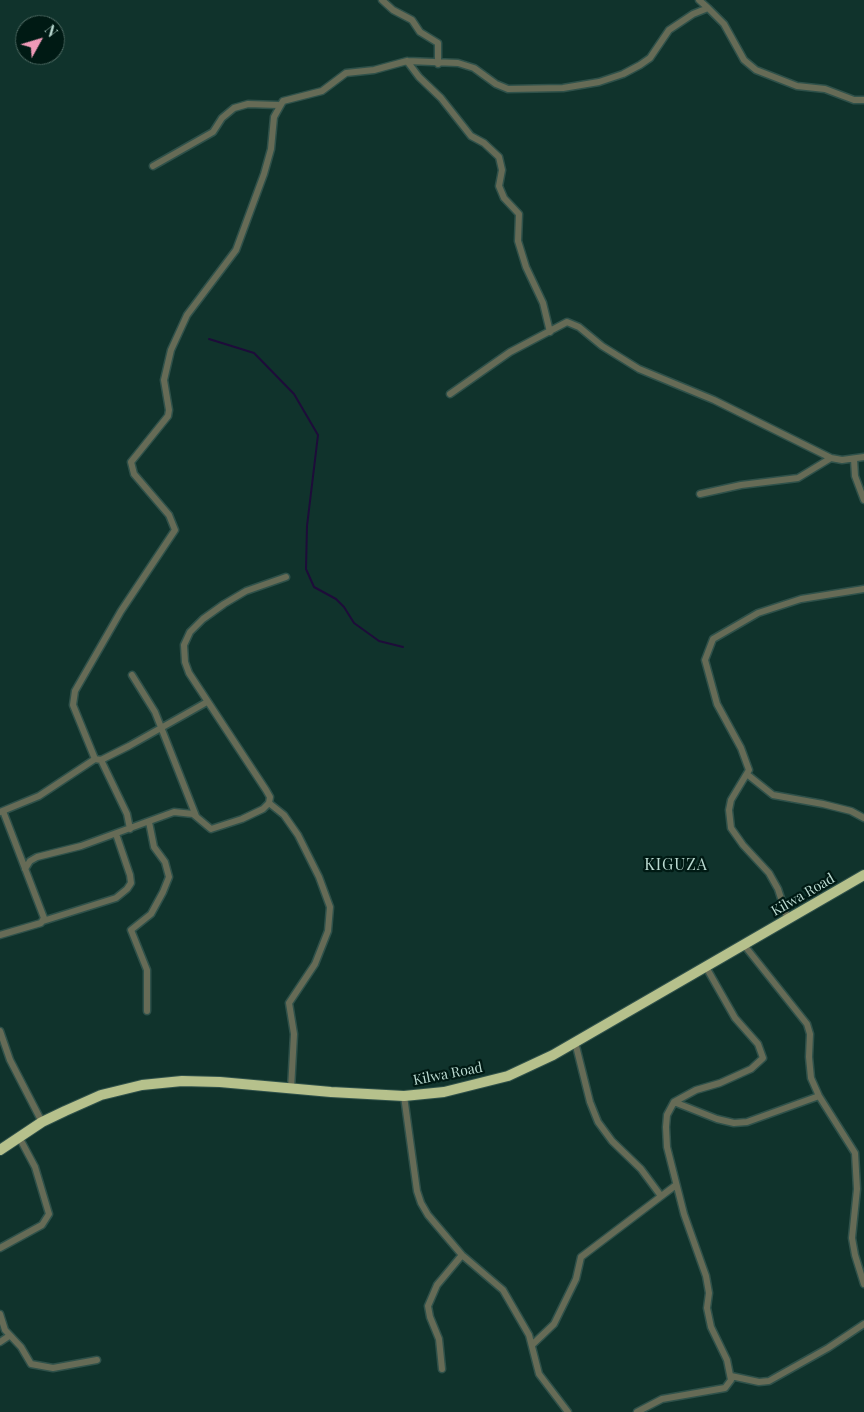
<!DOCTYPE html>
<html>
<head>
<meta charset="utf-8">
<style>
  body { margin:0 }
  #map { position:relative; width:864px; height:1412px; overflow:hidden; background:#10332c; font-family:"Playfair Display",serif }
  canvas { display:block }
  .north { position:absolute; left:15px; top:15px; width:50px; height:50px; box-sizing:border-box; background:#001a14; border:1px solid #4b6760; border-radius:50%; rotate:51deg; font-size:14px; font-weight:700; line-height:20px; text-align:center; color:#bbdbd2 }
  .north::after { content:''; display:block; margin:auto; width:18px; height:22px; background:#ef9ab8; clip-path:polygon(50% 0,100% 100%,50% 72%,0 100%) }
</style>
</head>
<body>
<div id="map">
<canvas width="864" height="1412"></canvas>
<div class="north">N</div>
</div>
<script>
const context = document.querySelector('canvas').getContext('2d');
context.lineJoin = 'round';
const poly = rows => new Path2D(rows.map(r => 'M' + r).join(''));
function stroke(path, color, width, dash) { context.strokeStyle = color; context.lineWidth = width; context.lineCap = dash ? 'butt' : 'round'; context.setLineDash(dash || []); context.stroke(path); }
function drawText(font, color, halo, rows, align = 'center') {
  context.font = font + ' "Playfair Display",serif'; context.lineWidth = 4.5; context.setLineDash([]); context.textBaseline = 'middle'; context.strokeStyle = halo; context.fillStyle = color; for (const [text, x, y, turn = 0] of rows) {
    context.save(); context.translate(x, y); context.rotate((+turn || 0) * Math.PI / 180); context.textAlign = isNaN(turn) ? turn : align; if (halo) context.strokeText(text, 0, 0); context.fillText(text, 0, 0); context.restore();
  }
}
stroke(poly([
  [209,339,254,353,294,394,318,435,307,526,306,569,314,587,336,599,344,607,354,623,379,641,403,647]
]), '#1e0c3a', 2);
const minor = poly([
  [382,0,393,10,412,20,420,32,438,43,438,64],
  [699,0,708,8],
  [407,61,419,77,441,98,471,136,484,143,499,157,502,170,499,186,504,198,519,214,518,241,526,267,543,303,550,332],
  [153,166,213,132,222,118,234,108,248,104,278,105],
  [450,394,510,352,567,322,579,327,602,346,639,369,714,400,831,458,842,460,864,457],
  [854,459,855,476,864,500],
  [700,494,741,485,798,478,831,458],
  [132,675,155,712,196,816],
  [95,759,73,705,75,691,121,611,175,530,169,515,134,474,131,462,168,416,169,410,164,380,171,350,187,315,236,250,264,174,271,149,274,117,283,101,322,91,346,73,374,70,407,61,458,63,474,68,496,84,508,89,563,88,599,82,623,74,640,65,650,58,669,30,693,14,708,8,724,24,744,60,756,70,797,86,825,89,854,100,864,100],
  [101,760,127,814,130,829],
  [748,775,773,795,823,804,851,811,864,818],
  [269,803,284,815,298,835,319,877,330,907,328,931,315,964,289,1003,294,1034,291,1089],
  [0,812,39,796,95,759,101,760,129,746,207,702],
  [25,869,30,861,37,857,81,846,174,812,193,814,211,829,242,819,263,809,269,803,270,797,266,790,189,673,185,662,184,645,190,632,203,619,224,604,246,591,286,577],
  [788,920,778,889,769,873,743,845,731,828,729,810,731,800,749,770,741,748,717,704,705,660,713,639,758,613,801,599,864,589],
  [43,921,116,898,127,889,131,883,130,875,116,834],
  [0,935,41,923,44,918,3,811],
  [744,945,807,1024,810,1034,809,1057,811,1078,819,1096,855,1153,857,1189,852,1238,855,1255,864,1284],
  [147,1011,147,970,131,930,151,914,163,892,169,877,165,862,154,847,149,822],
  [0,1031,10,1060,42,1122],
  [575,1042,590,1102,598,1122,612,1141,641,1169,661,1196],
  [404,1096,417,1191,421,1203,428,1215,462,1255,503,1290,529,1335,539,1374,568,1412],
  [674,1102,717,1119,734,1123,747,1122,819,1096],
  [0,1248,42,1225,49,1214,35,1167,19,1137],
  [0,1314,5,1330,21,1347,31,1364,53,1368,97,1360],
  [0,1342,9,1336],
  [532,1345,554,1324,576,1279,581,1257,676,1185],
  [442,1369,439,1339,430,1317,428,1306,437,1285,462,1255],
  [731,1376,759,1382,769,1381,828,1348,864,1324],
  [637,1412,662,1399,725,1388,731,1380,727,1360,711,1327,707,1308,709,1293,706,1276,684,1214,667,1147,666,1127,667,1115,674,1102,696,1090,720,1083,751,1069,763,1058,758,1044,735,1018,706,967]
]);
const highway = poly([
  [0,1150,42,1122,65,1111,101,1095,142,1085,182,1081,220,1082,331,1092,404,1096,444,1092,508,1076,553,1055,864,875]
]);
stroke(minor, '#2f514a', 9);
stroke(highway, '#2f514a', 12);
stroke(minor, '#666b56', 6);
stroke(highway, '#b6c18c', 10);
drawText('14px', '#bbdbd2', '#001a14', [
  ["Kilwa Road",803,895,-30],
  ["Kilwa Road",448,1074,-11]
]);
context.letterSpacing = '1px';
drawText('16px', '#bbdbd2', '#001a14', [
  ["KIGUZA",676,865]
]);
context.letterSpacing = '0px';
</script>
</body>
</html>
